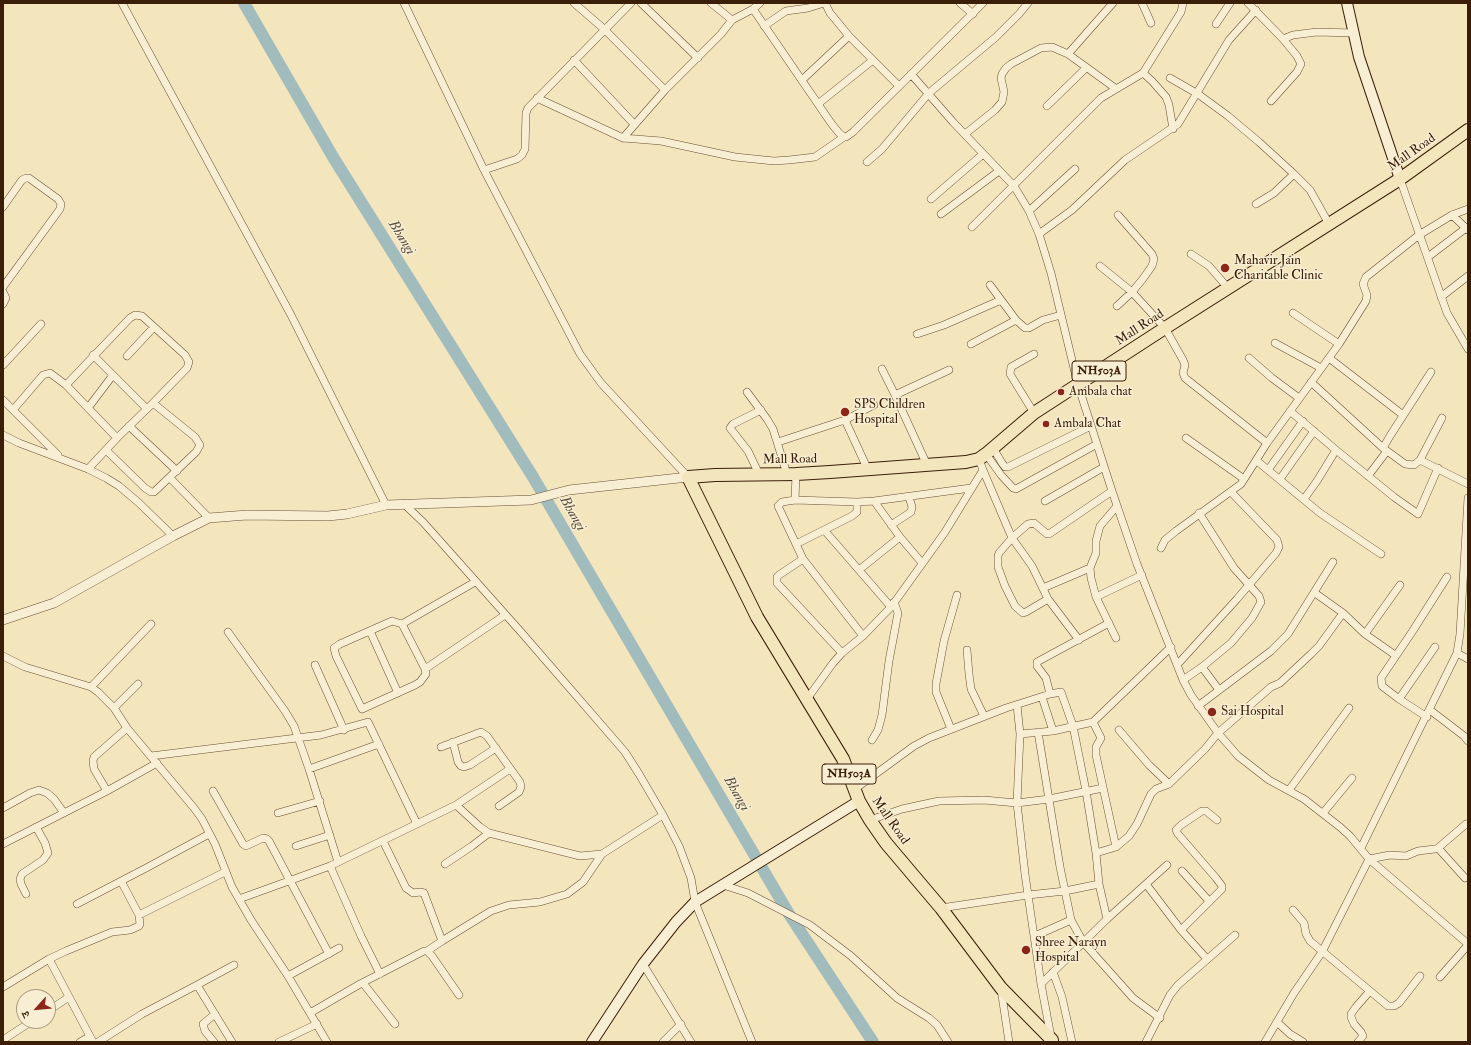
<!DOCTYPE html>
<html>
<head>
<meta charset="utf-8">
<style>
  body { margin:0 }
  #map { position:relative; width:1471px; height:1045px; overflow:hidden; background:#f3e5bc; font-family:"IM FELL Double Pica","Noto Serif Devanagari",serif }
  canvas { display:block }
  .frame { position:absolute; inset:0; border:4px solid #3a1e08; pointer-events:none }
  .north { position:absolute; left:16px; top:989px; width:40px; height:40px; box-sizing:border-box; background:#f7eed3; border:1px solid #ab9b82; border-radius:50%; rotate:243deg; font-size:11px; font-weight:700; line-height:16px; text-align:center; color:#3a1e08 }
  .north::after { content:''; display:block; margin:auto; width:14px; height:18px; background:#8f2418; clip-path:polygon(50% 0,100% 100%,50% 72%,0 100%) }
</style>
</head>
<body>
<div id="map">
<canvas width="1471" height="1045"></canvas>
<div class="frame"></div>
<div class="north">उ</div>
</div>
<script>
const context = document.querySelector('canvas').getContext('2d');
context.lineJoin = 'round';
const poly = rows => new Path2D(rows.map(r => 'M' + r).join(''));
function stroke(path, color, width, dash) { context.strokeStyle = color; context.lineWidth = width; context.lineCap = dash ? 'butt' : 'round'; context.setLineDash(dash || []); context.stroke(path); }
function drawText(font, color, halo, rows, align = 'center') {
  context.font = font + ' "IM FELL Double Pica",serif'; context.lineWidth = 3; context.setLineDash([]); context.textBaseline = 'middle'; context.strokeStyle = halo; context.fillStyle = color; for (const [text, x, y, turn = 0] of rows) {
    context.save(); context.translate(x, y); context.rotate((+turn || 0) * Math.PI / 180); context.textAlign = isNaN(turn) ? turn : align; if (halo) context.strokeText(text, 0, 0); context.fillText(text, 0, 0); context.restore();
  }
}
stroke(poly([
  [244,3,333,157,533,477,789,914,873,1042]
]), '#a1bcbd', 12);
const minor = poly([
  [122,3,291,315,386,505],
  [404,3,484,170,580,354,601,383,688,477],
  [574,3,604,29,665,90],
  [641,3,698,58],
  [711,3,732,20,721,34,665,90,623,138,661,141,735,157,774,161,789,160,815,157,844,137],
  [825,3,830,13,849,36,899,86],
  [960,3,973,14],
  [1142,3,1151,23],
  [1248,3,1283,39,1293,35,1317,32,1353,33],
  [753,9,760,3],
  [732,20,753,9,831,123,839,133,844,137,846,137,853,132,983,3],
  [1216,24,1230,3],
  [764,26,786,11,808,8,824,3],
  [1068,54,1113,3],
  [574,60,634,124],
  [1143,73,1152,81,1166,97,1169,105,1173,129],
  [911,74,953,122,1014,186,1029,211,1039,234,1051,273,1078,385,1112,491,1137,564,1183,680,1191,695,1218,733,1238,756,1269,780,1304,799,1340,827,1350,836,1369,859,1468,944],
  [1170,78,1198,94,1228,116,1259,142,1294,174,1310,190,1329,224],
  [802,80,849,36],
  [537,98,623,138],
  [1271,101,1297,72,1301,64,1297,56,1283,39],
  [818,104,873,60],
  [1047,106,1086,68],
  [965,134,995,110,1002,102,1004,92,1001,78,1002,74,1006,68,1011,64,1041,48,1052,47,1068,54,1115,88],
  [867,162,882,149,929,93,996,37,1019,14,1028,3],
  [484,170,517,159,522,155,525,149,526,113,528,108,631,3],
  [1400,179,1447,313,1468,349],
  [931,199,983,154],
  [1256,204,1274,193,1294,174],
  [3,207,22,180,26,178,29,178,58,199,61,204,60,209,3,287],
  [1029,211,1075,169],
  [941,214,999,171],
  [1452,215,1468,230],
  [972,227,1101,98,1143,73,1181,12,1183,3],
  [1039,234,1072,210,1125,160,1178,124,1229,40,1256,10],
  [1191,254,1209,266,1228,288],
  [1428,257,1466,228],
  [1100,266,1132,292,1165,328,1183,360,1185,365,1183,373,1185,378,1267,443],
  [990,285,1016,320,1025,328,1029,328,1043,320,1061,315],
  [3,292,6,298,3,304],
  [1441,297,1468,276],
  [1117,306,1132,292,1142,280,1152,266,1154,259,1152,254,1118,215],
  [1293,313,1339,344],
  [917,334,944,325,1001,300],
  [1275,343,1321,368],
  [971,344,1016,320],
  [93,355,147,409],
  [127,356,154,327],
  [1249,358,1272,378,1299,398],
  [1329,358,1403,415],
  [3,365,41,324],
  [882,369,895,395],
  [1431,372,1390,436,1383,448,1405,464,1414,465,1420,460,1468,484],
  [113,375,88,408,66,385,130,318,135,315,142,316,185,355,189,362,187,368,153,403],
  [1311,382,1383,448],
  [747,392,767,419,773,429,787,474],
  [3,400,58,455],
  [88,408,117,438],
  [13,410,43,375,50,373,66,385],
  [1290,411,1336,450,1317,481,1304,499],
  [1034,413,1010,374,1011,367,1034,354],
  [845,420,868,470],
  [129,426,177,471],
  [3,435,19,443,88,469,106,478,119,486,139,503,173,536],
  [1186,438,1244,479],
  [778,442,845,420,874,405],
  [993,448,1002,463,1005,467,1008,467,1091,426],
  [1336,450,1394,497,1418,514,1438,468],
  [986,454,1001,475,1013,488,1016,489,1097,444],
  [1420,460,1442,418],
  [1257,461,1320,513,1381,554],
  [927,465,895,395,949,370],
  [88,469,117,438,153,403,195,437,200,445,196,452,154,492,151,492,145,488,106,450],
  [983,470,1012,538,1032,566,1048,599,1026,612,1023,613,1015,606,1005,586,998,567,998,556,999,553,1012,538,1028,524,1034,523,1047,534,1049,534,1112,491],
  [1268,470,1303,421],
  [759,474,748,451,730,428,733,424,761,410],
  [1368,476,1387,451],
  [170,478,209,518],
  [1280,479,1314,431],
  [795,500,796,474],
  [1045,501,1104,467],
  [404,504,423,522,521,632,625,752,639,774,663,815,679,846,691,878,695,902,752,1042],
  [891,525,911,512,912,507,909,497],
  [825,531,891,607],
  [796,544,852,516,857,512,857,502],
  [1161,548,1165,540,1176,531,1241,484,1267,443,1339,344,1366,301,1367,295,1363,284,1366,277,1419,235,1452,215,1468,209],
  [803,559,779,575,777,577,777,583,842,653],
  [922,563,900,537,874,501,971,488],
  [859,570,900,537],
  [1043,588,1090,568],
  [1315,593,1343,613,1365,634,1395,655],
  [1096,597,1142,575],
  [1048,599,1079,640],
  [392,621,402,624,425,669,426,674,420,682,415,685,362,709,336,656,334,648,340,644,392,621],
  [402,624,475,582],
  [370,631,398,693],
  [228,632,285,711,294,726,309,769,338,862],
  [1365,634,1400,585],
  [863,636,803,559,778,506,782,502,795,500,857,502,874,501],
  [1116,638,1096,597,1091,578,1090,568,1096,553,1096,541,1100,526,1117,506],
  [967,650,969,674,971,689,984,716],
  [1457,653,1468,659],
  [3,656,25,667,91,687,98,692,114,708,127,728,194,808,202,819,215,844,232,887,251,920,288,976,327,1042],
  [315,665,344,730],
  [1177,665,1237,599,1276,553,1279,547,1277,540,1231,492],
  [1202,667,1219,690],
  [425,669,505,615],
  [1183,680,1202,667,1231,643,1252,618,1261,602,1259,596,1234,568,1199,513],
  [91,687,151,624],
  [1050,694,1046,678,1037,666,1037,662,1109,623],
  [1042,697,1053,731],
  [807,699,833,663,842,653,863,636,891,607,899,596,945,532,983,470,979,459],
  [1399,699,1435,647],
  [1017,705,1020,734],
  [1198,706,1271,651,1288,634,1333,562],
  [114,708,138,684],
  [1430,710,1464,736,1468,741],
  [1427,717,1399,699,1382,686,1381,678,1412,632,1447,577],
  [1093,722,1101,738,1096,747,1096,755,1116,847],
  [951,729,936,692,936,684,944,641,957,595],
  [1119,730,1149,765,1169,784,1205,749,1218,733,1271,687,1280,683,1311,654,1319,646,1343,613],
  [872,740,878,730,882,715,889,661,898,613,894,602],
  [453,742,458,762,461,766,464,767,470,765,496,748],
  [441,747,481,732,487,736,520,782,521,787,519,792,499,806],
  [151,756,321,735,368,722,417,824],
  [309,769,379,744],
  [855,789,914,746,929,738,1006,708,1050,694,1061,692,1073,726,1086,791,1096,853,1099,884,1107,919],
  [1289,790,1349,708],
  [107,791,94,769,93,761,94,757,127,728],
  [213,791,243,844,246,846,263,838,267,839,269,841,329,954],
  [456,805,510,769],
  [3,808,30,793,39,790,47,793,54,799,64,813],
  [278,813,320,801],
  [1323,813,1352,778],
  [870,820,902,809,939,801,984,800,1017,803,1049,799,1103,788],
  [383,841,406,888,413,893,420,892,424,893,442,941],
  [3,844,107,791,157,763],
  [296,846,330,835],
  [1361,848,1457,653,1460,634,1468,498],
  [1438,848,1465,878],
  [1096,853,1116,847,1129,836,1137,824,1151,794,1156,789,1169,784],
  [445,864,472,846,489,833],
  [330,866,361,936,380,974],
  [1182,871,1209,901],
  [1099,884,1065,891,1028,895,1025,874,1017,803,1020,734,1053,731,1093,722,1171,647],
  [1146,884,1181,930],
  [723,885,748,893,810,925,851,956,897,998,929,1018,937,1025,948,1042],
  [26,894,21,884,20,879,22,874,43,860,48,853,45,843,36,827],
  [239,899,330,866,456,805,480,827,489,833,580,856,602,854,663,815],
  [77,904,148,867,209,834],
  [941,908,1028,895,1041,984,1051,1037],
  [1293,910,1304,923,1306,934,1310,941,1388,1006,1394,1006,1399,1003,1420,976],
  [139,915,225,872],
  [1071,920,1083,942,1133,998,1160,1018],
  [1035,936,1071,920,1060,867,1038,732],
  [427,951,442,941,491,911,509,905,540,902,567,894,583,882,602,854],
  [49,959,93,1042],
  [1207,959,1181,930,1222,889,1222,886,1216,878,1178,834,1176,830,1181,825,1202,811,1206,811,1217,820],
  [643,964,691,1042],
  [1053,972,1062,997,1072,1042],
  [288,976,339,948],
  [1440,977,1468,945],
  [363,983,395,1024],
  [1041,984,1107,919,1167,865],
  [197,985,234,965],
  [3,987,49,959,66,951,112,932,130,930,139,926,140,924,139,915,121,881],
  [1001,989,1009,1042],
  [48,1011,69,997],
  [310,1013,360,984,424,951,427,951,432,956,459,995],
  [1277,1022,1290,1034,1303,1042],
  [3,1040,32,1021],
  [80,1042,89,1037],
  [98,1042,142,1014,197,985,232,1042],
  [214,1042,205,1031,203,1024,215,1014],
  [279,1042,317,1024],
  [663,1042,681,1024],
  [1146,1042,1170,995,1178,985,1235,935],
  [1265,1042,1294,993,1322,952,1369,859,1390,855,1406,856,1418,851,1435,849,1438,848,1466,824],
  [1358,1042,1363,1036,1361,1032,1354,1024,1351,1017,1351,1014,1356,1007,1370,991]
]);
const tertiary = poly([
  [3,620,54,603,173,536,209,518,247,515,328,516,347,514,386,505,531,500,569,490,688,477]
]);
const secondary = poly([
  [1347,3,1359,57,1400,179],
  [592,1042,643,964,676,922,695,902,859,801]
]);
const trunk = poly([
  [1052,1042,1052,1040,1001,988,941,908,886,843,870,820,859,801,843,759,757,617,688,477,715,475,796,474,830,472,966,462,979,459,986,454,1034,413,1165,328,1400,179,1468,130]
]);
stroke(minor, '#685035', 8);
stroke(tertiary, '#685035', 10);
stroke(secondary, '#3a1e08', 12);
stroke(trunk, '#3a1e08', 14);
stroke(minor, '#f7eed3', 7);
stroke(tertiary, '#f7eed3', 9);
stroke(secondary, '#f7eed3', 10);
stroke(trunk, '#f3e5bc', 12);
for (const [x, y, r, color] of [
  [1225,268,5,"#8f2418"],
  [1061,392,4,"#8f2418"],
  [845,412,5,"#8f2418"],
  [1046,424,4,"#8f2418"],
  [1212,712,5,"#8f2418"],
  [1026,950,5,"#8f2418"]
]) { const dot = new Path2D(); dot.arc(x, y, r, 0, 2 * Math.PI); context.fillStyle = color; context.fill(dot); stroke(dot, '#f7eed3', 1.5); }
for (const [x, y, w] of [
  [1099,371,54],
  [849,774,54]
]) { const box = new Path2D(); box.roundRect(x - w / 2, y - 10, w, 20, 3); context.fillStyle = '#f7eed3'; context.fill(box); stroke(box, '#3a1e08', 1); }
drawText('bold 12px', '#3a1e08', null, [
  ["NH503A",1099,371],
  ["NH503A",849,774]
]);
drawText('13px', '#3a1e08', '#f7eed3', [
  ["Mall Road",1412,153,-35],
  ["Mall Road",1140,328,-33],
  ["Mall Road",790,460,-1],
  ["Mall Road",890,821,55]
]);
drawText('13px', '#3a1e08', '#f7eed3', [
  ["Mahavir Jain",1234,261],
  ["Charitable Clinic",1234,276],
  ["Ambala chat",1069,392],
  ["SPS Children",854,405],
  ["Hospital",854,420],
  ["Ambala Chat",1054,424],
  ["Sai Hospital",1221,712],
  ["Shree Narayn",1035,943],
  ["Hospital",1035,958]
], 'left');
drawText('italic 14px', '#594d3e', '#f7eed3', [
  ["Bhangi",401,238,58],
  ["Bhangi",572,514,60],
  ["Bhangi",736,794,60]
]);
</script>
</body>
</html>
